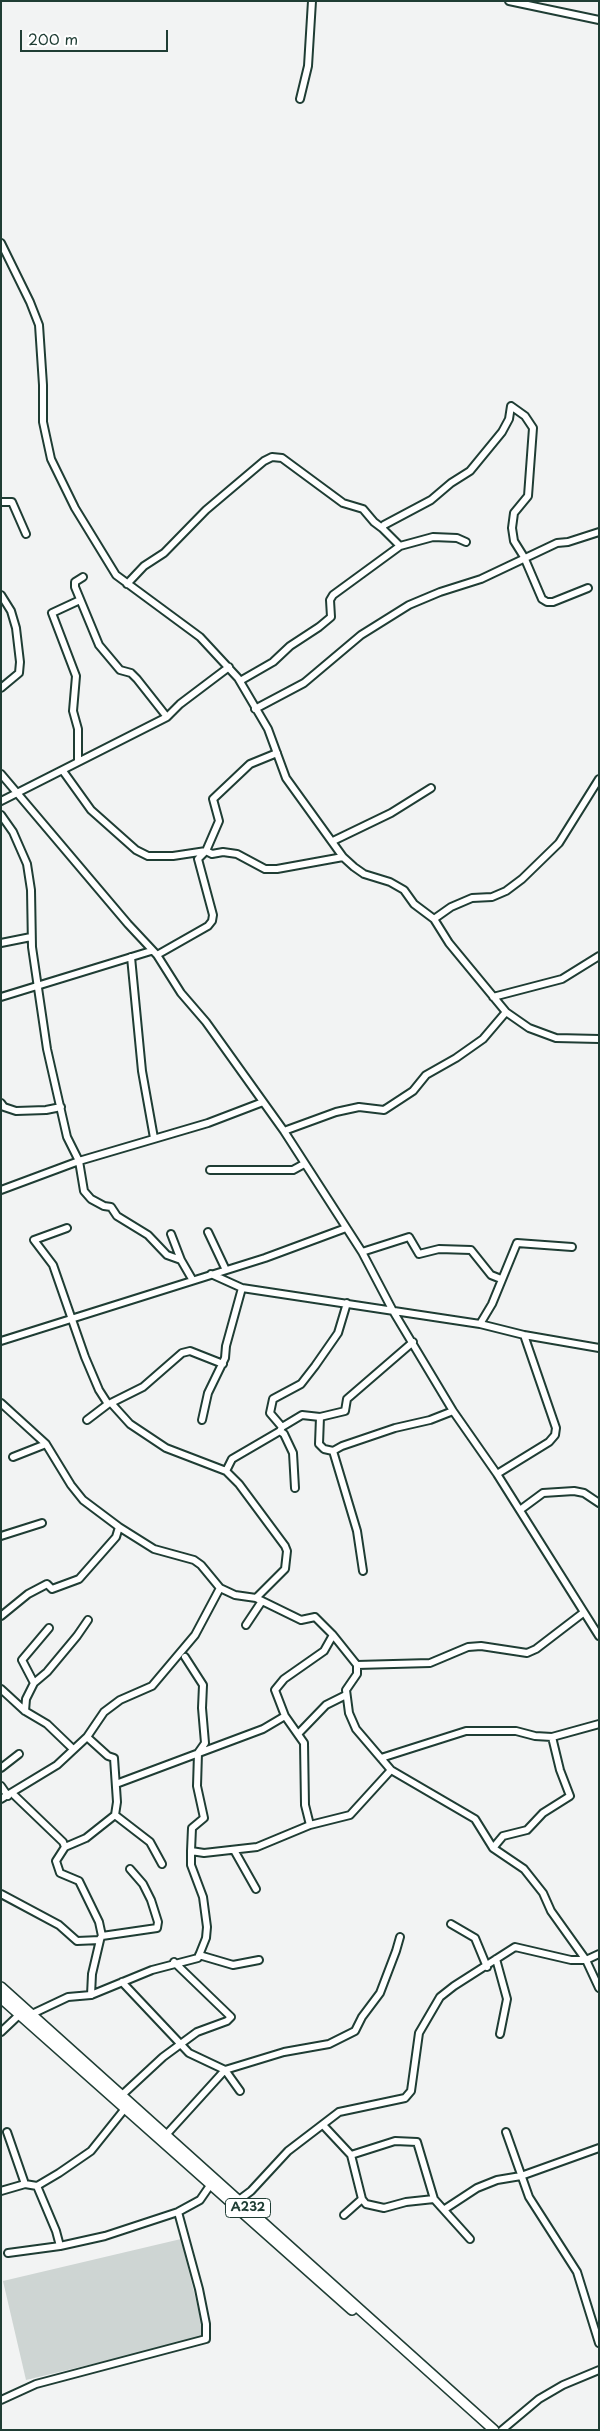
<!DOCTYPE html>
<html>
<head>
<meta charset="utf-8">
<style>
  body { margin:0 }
  #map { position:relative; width:600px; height:2431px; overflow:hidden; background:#f2f3f3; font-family:"Playpen Sans",sans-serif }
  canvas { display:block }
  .frame { position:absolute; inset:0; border:2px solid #1f3d34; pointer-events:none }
  .scale { position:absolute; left:20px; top:30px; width:148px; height:22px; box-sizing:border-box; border:2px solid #1f3d34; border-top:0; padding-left:6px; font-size:15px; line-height:18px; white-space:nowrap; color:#1f3d34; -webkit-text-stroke:4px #fff; paint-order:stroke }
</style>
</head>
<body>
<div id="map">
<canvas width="600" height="2431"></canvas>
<div class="frame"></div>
<div class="scale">200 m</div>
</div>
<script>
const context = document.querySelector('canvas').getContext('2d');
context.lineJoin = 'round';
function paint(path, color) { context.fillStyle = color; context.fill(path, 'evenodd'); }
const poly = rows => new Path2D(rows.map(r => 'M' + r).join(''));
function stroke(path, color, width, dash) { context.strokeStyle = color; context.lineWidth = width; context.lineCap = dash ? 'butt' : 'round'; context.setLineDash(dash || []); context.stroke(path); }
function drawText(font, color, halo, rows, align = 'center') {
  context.font = font + ' "Playpen Sans",sans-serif'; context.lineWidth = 5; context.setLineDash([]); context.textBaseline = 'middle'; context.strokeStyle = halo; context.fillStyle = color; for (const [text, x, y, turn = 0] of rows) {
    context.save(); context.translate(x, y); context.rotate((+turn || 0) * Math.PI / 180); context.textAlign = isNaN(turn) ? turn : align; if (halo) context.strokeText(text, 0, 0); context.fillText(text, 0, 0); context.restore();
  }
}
paint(poly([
  [181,2239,205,2337,26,2380,3,2281]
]), '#ced5d3');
const minor = poly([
  [509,1,599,20],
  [300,99,308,66,312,1],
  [1,243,30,302,39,325,43,385,43,422,51,459,75,508,116,575,200,637,238,678,268,729,286,778,343,857,354,867,364,874,390,882,404,890,414,904,434,919,449,943,506,1012,529,1028,556,1038,599,1039],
  [1,502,12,502,26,534],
  [400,546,382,528,384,525,431,500,451,483,470,471,502,432,509,419,511,406,525,416,533,428,528,496,514,513,512,528,514,541,524,557,542,599,547,602,553,602,588,588],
  [83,577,75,582,75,587,99,645,120,670,131,673,137,679,167,717],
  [127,584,144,566,164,553,206,510,264,461,272,457,282,458,343,503,363,509,374,522,382,528],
  [1,595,11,611,16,628,20,662,19,673,1,688],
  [240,681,273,662,290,646,319,627,331,617,330,600,333,595,400,546,433,537,457,538,466,542],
  [255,709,304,683,361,635,409,605,440,592,481,579,557,543,568,542,599,532],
  [78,761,78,729,73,711,76,676,52,613,80,600],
  [63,771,91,810,136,850,148,856,173,856,206,851,212,854,223,852,237,854,265,869,277,869,343,857],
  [1,774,128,924,157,955,181,993,206,1022,284,1131,362,1252,393,1311,453,1411,497,1474,599,1636],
  [1,801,167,717,180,704,229,667],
  [1,815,13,832,27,864,31,890,32,947,47,1049,67,1137,79,1161,84,1191,91,1199,104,1206,111,1207,117,1216,148,1235,167,1255,181,1260],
  [333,841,391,813,431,788],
  [434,919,451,907,472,898,492,897,506,891,522,879,559,843,599,779],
  [1,943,31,937],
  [157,955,208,926,212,921,213,915,198,859,206,851,219,821,213,799,250,764,277,753],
  [131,957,142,1071,154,1138],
  [1,997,151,951],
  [493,997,562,979,599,956],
  [1,1103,4,1107,16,1111,46,1110,61,1107],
  [284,1131,336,1112,359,1107,384,1110,413,1091,426,1075,456,1058,483,1039,506,1012],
  [210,1170,293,1170,304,1164],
  [1,1190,79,1161,208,1123,263,1102],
  [208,1232,225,1268],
  [171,1234,181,1260,192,1279],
  [362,1252,409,1237,419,1254,439,1249,471,1250,491,1275,501,1279],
  [211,1274,242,1288,480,1324,524,1335,599,1348],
  [480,1324,492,1304,517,1243,572,1247],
  [1,1341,265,1258,346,1228],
  [1,1403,46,1444,71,1485,83,1500,119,1527,154,1549,194,1560,201,1565,220,1588,235,1595,256,1598,285,1569,287,1551,285,1546,239,1484,226,1471,166,1448,130,1424,111,1403,108,1404,99,1390,85,1357,53,1265,34,1240,67,1228],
  [111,1403,143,1387,182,1353,190,1351,223,1364],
  [320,1417,345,1411,347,1399,413,1342],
  [87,1420,108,1404],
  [202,1420,208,1393,225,1358,226,1346,242,1288],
  [282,1427,302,1415,320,1417,319,1444,324,1449,333,1451],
  [280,1431,284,1434,293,1453,295,1488],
  [13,1457,46,1444],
  [226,1471,232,1459,280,1431,282,1427,270,1413,273,1399,301,1384,315,1366,338,1333,347,1303],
  [497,1474,549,1442,555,1435,556,1428,524,1335],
  [520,1510,543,1493,574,1491,584,1493,599,1503],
  [1,1536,42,1523],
  [363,1571,357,1531,333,1451,342,1446,395,1428,430,1420,453,1411],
  [1,1616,28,1594,47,1584,52,1589,79,1579,116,1537,119,1527],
  [246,1625,262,1601],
  [333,1635,357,1665,357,1674,346,1690,349,1713,356,1729,391,1770,475,1819,493,1848,524,1869,543,1893,551,1911,586,1960,599,1988],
  [185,1657,203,1685,202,1708,205,1743,198,1753,197,1786,204,1818,192,1828,191,1851],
  [357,1665,430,1663,468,1647,481,1646,527,1653,536,1649,583,1613],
  [34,1683,47,1672,77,1636,88,1620],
  [1,1689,25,1711,47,1724,73,1749],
  [25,1711,26,1699,34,1683,22,1660,49,1628],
  [285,1716,304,1743,305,1805,310,1825],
  [298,1734,326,1705,346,1695],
  [381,1758,466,1731,516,1731,535,1736,552,1737,599,1724],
  [1,1768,19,1754],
  [116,1784,263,1729,285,1716,275,1690,284,1679,324,1651,333,1635,315,1617,301,1620,256,1598],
  [1,1786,8,1796],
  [13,1794,63,1842,65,1847,86,1838,115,1815,117,1802,114,1758,108,1756,87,1737],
  [1,1799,57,1765,87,1737,104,1712,120,1700,152,1686,195,1635,220,1588],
  [115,1815,150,1842,162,1864],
  [65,1847,56,1861,60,1873,79,1881,99,1922,102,1936,100,1939],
  [493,1848,503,1836,527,1830,543,1813,570,1796,560,1770,552,1737],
  [234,1850,256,1889],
  [1,1894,59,1925,77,1941,100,1940,92,1974,91,1995],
  [451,1924,475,1938,487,1967],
  [102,1936,157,1928,158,1922,151,1900,143,1884,130,1869],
  [199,1955,233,1965,259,1960],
  [496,1959,507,1999,500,2034],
  [122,1982,189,2053,225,2070,240,2091],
  [32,2014,68,1997,91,1995,152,1970,198,1958,206,1938,207,1927,203,1897,191,1865,191,1851,204,1853,257,1847,310,1825,350,1815,391,1770],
  [1,2032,20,2014],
  [122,2095,163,2057,197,2032,227,2021,231,2017,174,1962],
  [323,2125,351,2155,362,2199,366,2204,384,2208,406,2202,434,2199],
  [7,2132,25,2184],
  [506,2132,529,2197,577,2272,599,2343],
  [166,2135,225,2070,284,2052,329,2044,355,2031,362,2017,380,1993,396,1951,400,1937],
  [351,2155,395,2141,417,2142,434,2199,470,2239],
  [37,2186,56,2231,60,2246,105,2236,178,2212,200,2200,211,2184],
  [1,2191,25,2184,37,2186,59,2173,91,2151,127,2106],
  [239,2200,251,2191,288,2151,339,2112,405,2098,411,2091,419,2033,440,1997,454,1986,515,1947,571,1960,586,1960,599,1954],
  [445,2209,477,2188,497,2180,521,2176,599,2148],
  [344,2215,362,2199],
  [8,2253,60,2246],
  [1,2400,36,2384,206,2339,206,2324,199,2289,178,2212],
  [502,2430,539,2399,563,2385,599,2370]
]);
const highway = poly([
  [1,1987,494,2430],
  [1,1998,352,2310]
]);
stroke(minor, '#1f3d34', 10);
stroke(highway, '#1f3d34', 12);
stroke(minor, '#fff', 6);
stroke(highway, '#fff', 9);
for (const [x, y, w] of [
  [248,2208,45]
]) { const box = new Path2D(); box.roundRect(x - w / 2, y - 9.5, w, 19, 4); context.fillStyle = '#fff'; context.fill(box); stroke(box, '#1f3d34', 1); }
drawText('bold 12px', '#1f3d34', null, [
  ["A232",248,2208]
]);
</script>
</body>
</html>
